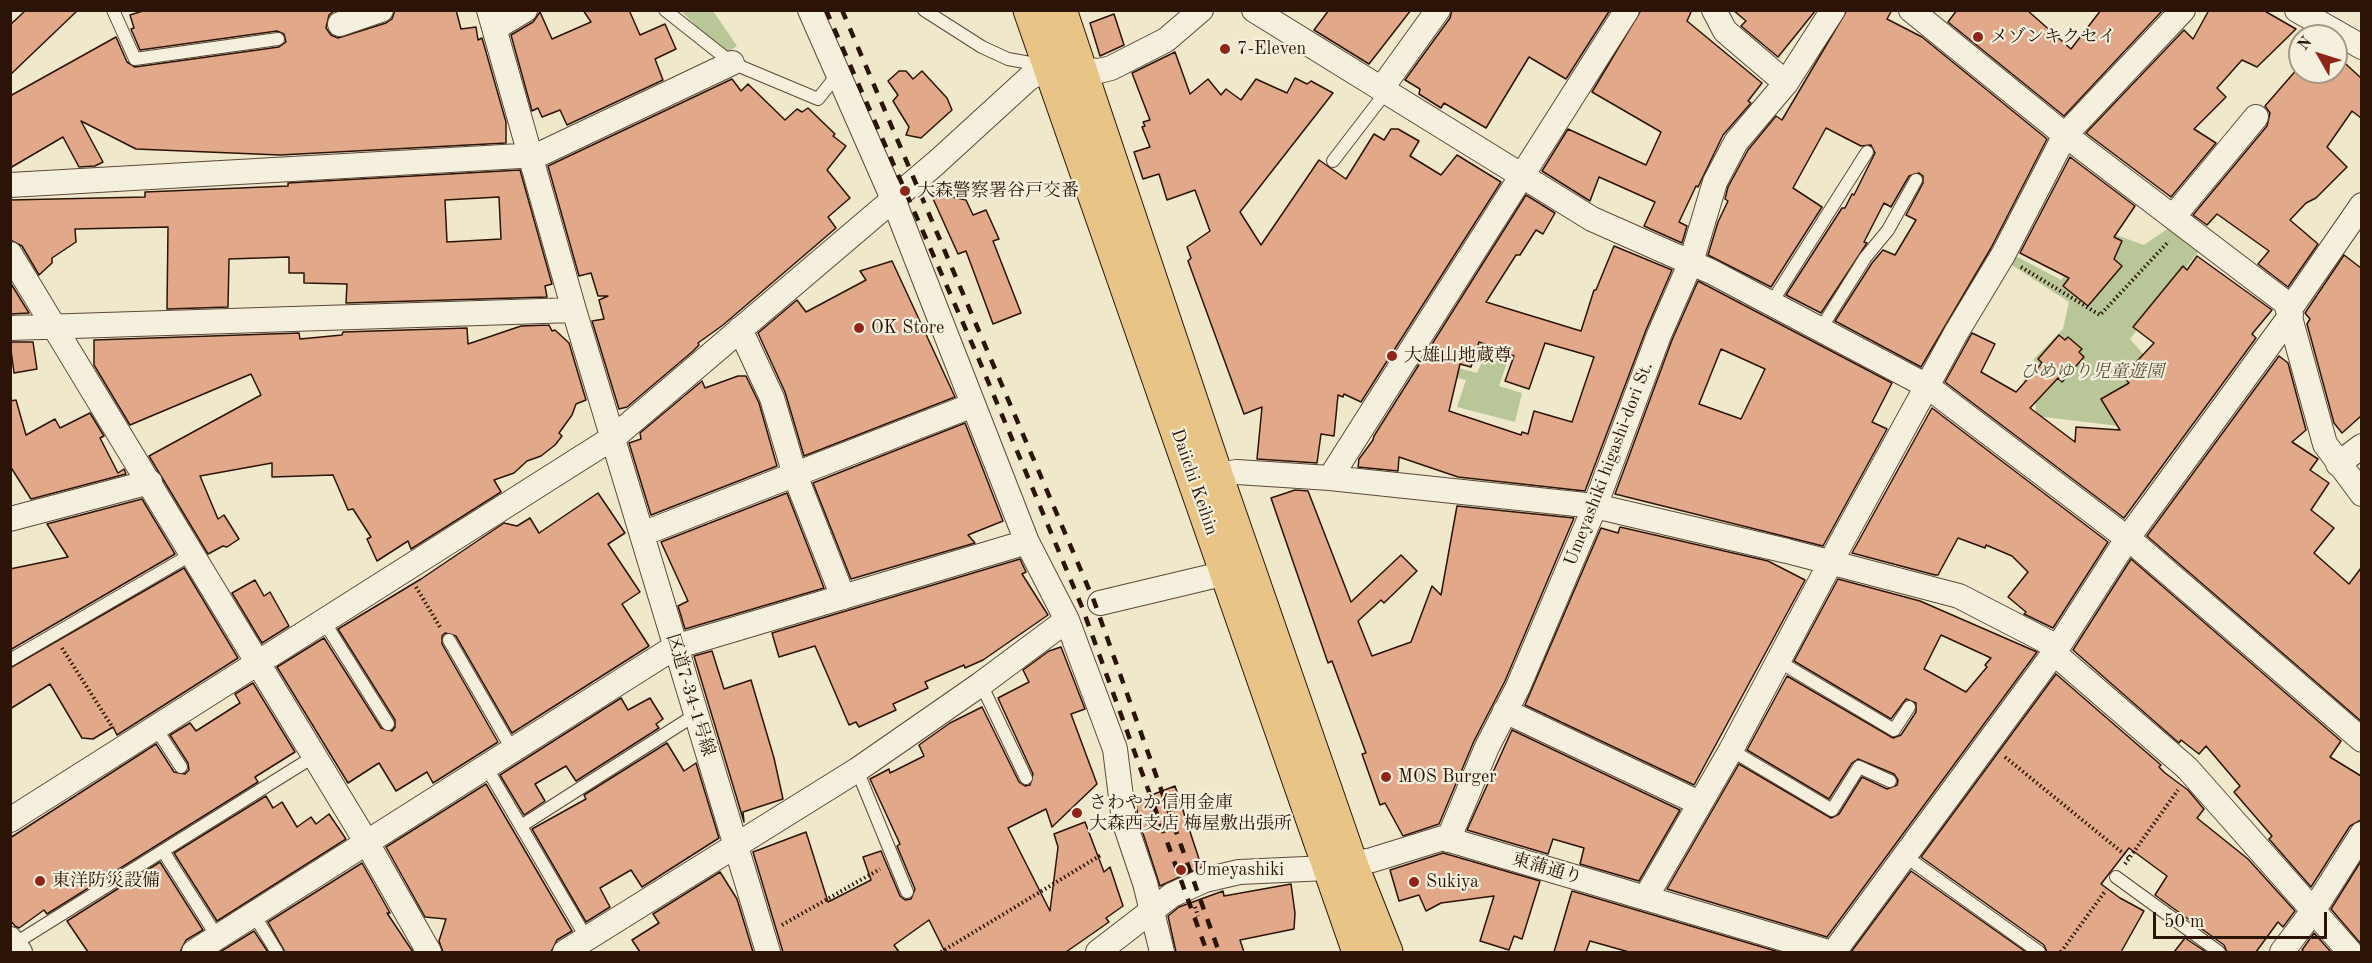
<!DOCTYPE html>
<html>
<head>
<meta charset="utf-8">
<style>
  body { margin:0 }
  #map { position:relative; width:2372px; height:963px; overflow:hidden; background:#efe8cb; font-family:"Old Standard TT",serif }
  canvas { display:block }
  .frame { position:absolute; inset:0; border:12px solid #2b1306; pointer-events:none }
  .north { position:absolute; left:2288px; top:24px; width:60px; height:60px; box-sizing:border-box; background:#f5f0dd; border:2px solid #a49887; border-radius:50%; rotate:309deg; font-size:16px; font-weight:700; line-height:24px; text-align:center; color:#2b1306 }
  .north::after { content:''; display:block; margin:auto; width:21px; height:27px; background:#8f2418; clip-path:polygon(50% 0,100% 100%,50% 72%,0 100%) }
  .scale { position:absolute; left:2153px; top:912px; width:174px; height:27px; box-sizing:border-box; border:3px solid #2b1306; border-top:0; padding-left:8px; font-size:18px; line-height:21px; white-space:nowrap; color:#2b1306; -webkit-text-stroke:4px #f5f0dd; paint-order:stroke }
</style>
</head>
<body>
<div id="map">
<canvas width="2372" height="963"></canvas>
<div class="frame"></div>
<div class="north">N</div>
<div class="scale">50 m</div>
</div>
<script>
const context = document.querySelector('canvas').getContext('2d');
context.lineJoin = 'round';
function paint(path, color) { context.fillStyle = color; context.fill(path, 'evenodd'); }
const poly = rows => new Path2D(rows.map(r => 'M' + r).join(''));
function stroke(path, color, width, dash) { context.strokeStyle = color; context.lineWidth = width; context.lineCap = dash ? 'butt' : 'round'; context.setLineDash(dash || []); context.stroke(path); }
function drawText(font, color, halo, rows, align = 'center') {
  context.font = font + ' "Old Standard TT","Noto Serif JP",serif'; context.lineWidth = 4.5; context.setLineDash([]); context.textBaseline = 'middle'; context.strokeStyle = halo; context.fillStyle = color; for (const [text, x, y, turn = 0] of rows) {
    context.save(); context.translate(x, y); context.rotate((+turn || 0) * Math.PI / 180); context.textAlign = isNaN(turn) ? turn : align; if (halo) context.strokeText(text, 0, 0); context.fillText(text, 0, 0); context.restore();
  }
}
paint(poly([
  [681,11,713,11,737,46,725,54],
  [2173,225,2201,248,2130,339,2165,379,2143,429,2036,416,2035,393,2023,381,2038,366,2033,360,2063,329,2069,302,2007,262,2012,254,2061,280,2092,240,2108,232,2144,245],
  [1494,338,1513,345,1499,386,1522,393,1515,422,1457,407,1466,380,1409,366,1415,357,1477,373]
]), '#b8c698');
const building = poly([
  [26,10,78,10,10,75,10,25,26,10],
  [146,10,335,10,329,15,326,28,331,35,338,38,386,23,392,19,395,10,456,10,461,29,476,27,478,40,482,38,506,122,506,143,280,155,136,149,81,121,103,162,95,166,79,167,63,137,10,168,10,96,116,37,127,62,135,67,279,47,286,42,284,34,277,31,140,50,131,29,134,28,130,15,146,10],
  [583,10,629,10,640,35,665,24,676,49,655,59,663,80,567,125,560,110,542,117,538,108,532,111,511,35,533,22,540,12,552,39,591,22,583,10],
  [1329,10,1411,10,1369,64,1314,30,1329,10],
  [1452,10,1610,10,1566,79,1529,57,1486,128,1444,103,1441,108,1419,94,1420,89,1405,80,1450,18,1452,10],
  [1641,10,1692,10,1687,21,1762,83,1748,101,1751,103,1723,135,1698,187,1696,186,1679,222,1687,226,1682,243,1644,226,1655,202,1599,177,1590,201,1542,171,1568,129,1646,165,1661,132,1592,92,1641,10],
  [1733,10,1816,10,1778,57,1741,26,1746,21,1733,10],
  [1847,10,1892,10,1887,19,1922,37,2047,139,1991,248,1921,367,1835,321,1872,263,1883,250,1895,255,1916,220,1906,215,1923,183,1923,176,1919,173,1909,176,1891,207,1884,203,1864,242,1867,243,1821,313,1786,295,1842,208,1845,208,1852,194,1854,195,1875,153,1871,145,1861,146,1826,128,1793,188,1822,207,1771,287,1708,255,1718,222,1728,201,1725,199,1728,187,1748,150,1776,116,1782,120,1847,10],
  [1957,10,2027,10,2071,49,2101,10,2163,10,2064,116,1948,22,1957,10],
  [2209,10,2263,10,2296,29,2257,67,2242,60,2217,88,2226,97,2194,129,2216,143,2171,197,2086,133,2184,30,2193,39,2209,10],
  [1114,14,1124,45,1100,56,1090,23,1114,14],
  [1175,52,1190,94,1208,79,1221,95,1226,89,1241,100,1256,79,1287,93,1295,78,1307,84,1311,81,1333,93,1240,212,1261,245,1319,160,1346,179,1374,134,1384,140,1391,129,1398,129,1419,141,1410,156,1441,175,1457,155,1501,182,1361,402,1344,394,1343,397,1338,395,1334,436,1321,434,1317,463,1257,459,1262,407,1244,414,1188,261,1191,258,1187,247,1210,231,1195,190,1167,200,1159,174,1143,179,1134,152,1150,147,1142,127,1145,126,1143,122,1150,120,1132,73,1175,52],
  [2336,55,2361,78,2361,118,2352,111,2327,147,2347,167,2316,198,2306,203,2290,220,2318,244,2288,287,2258,264,2269,251,2217,214,2207,225,2193,215,2267,126,2270,113,2265,106,2298,68,2300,72,2336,72,2336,55],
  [899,71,906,71,913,79,922,71,947,98,952,110,921,138,906,135,909,127,893,101,898,95,888,81,899,71],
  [732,79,741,91,748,84,785,120,797,109,802,112,808,108,835,134,833,136,846,146,827,170,850,198,828,217,836,228,723,325,698,343,699,345,692,352,627,407,619,409,592,321,604,319,599,300,608,296,598,296,591,273,579,276,548,166,732,79],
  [2070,157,2135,206,2114,237,2122,241,2114,259,2122,266,2088,306,2063,286,2069,278,2020,253,2070,157],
  [520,170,552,284,545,286,547,297,346,303,347,284,304,283,304,273,289,273,289,257,229,259,228,307,167,309,168,227,75,229,76,242,52,258,52,263,39,275,22,246,10,240,10,200,145,197,145,192,288,186,288,183,520,170],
  [499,197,501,239,447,242,445,200,499,197],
  [930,192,966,200,973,215,986,210,999,239,993,241,1021,313,993,324,966,251,958,254,930,192],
  [1526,195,1555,213,1543,234,1536,230,1520,255,1516,255,1486,302,1581,331,1594,290,1596,290,1614,246,1672,270,1646,330,1585,491,1458,477,1399,457,1398,471,1358,467,1359,459,1373,440,1374,436,1526,195],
  [1479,342,1514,356,1505,381,1529,389,1545,343,1594,357,1572,422,1534,411,1528,434,1522,432,1521,435,1449,411,1460,364,1471,367,1479,342],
  [2344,255,2361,268,2361,416,2342,433,2334,423,2307,324,2310,319,2305,313,2344,255],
  [2197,256,2272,310,2252,334,2256,338,2124,518,1945,382,1972,333,1995,344,1981,372,2016,392,2042,363,2038,359,2059,335,2065,340,2068,337,2082,349,2079,352,2084,357,2062,382,2058,378,2030,408,2075,442,2076,427,2120,430,2101,399,2129,383,2123,376,2154,343,2133,327,2183,266,2187,270,2197,256],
  [892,261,955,397,804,456,785,392,758,333,797,300,806,312,866,280,860,271,892,261],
  [1698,281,1892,383,1872,422,1887,429,1823,546,1615,494,1672,340,1698,281],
  [1721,349,1765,369,1741,419,1699,404,1721,349],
  [10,282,29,313,10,314,10,282],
  [549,325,552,331,555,330,569,343,586,400,576,404,572,415,559,433,562,436,555,445,541,456,527,461,514,473,494,480,501,492,411,549,408,541,377,561,367,539,371,537,353,509,348,510,333,475,272,477,272,463,200,476,218,519,224,515,239,539,227,547,223,546,208,554,149,456,261,395,251,374,130,425,94,365,94,340,299,333,300,339,342,335,343,332,467,328,468,344,521,326,549,325],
  [10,342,33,342,37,369,14,373,10,342],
  [2279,356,2288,363,2306,430,2292,442,2318,459,2310,470,2329,483,2311,510,2334,528,2314,553,2349,584,2361,568,2361,721,2147,536,2279,356],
  [738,376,746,376,759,403,777,466,651,515,629,443,641,439,640,433,702,381,705,388,738,376],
  [16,400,26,435,55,419,60,428,90,413,104,436,100,438,118,473,124,469,126,474,31,499,10,466,10,401,16,400],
  [1932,408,2108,542,2053,628,2024,614,2026,612,2008,597,2028,572,2012,556,1986,545,1985,548,1958,538,1938,575,1935,575,1852,553,1932,408],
  [965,423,1003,521,968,535,975,543,851,579,813,483,965,423],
  [1295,490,1308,491,1351,602,1401,555,1417,571,1384,603,1381,600,1358,621,1372,656,1411,642,1432,586,1441,595,1457,506,1574,518,1505,681,1474,741,1439,824,1403,836,1385,803,1380,805,1362,754,1366,753,1332,661,1328,663,1271,498,1295,490],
  [598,493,625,533,608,544,640,592,622,604,649,646,512,733,456,636,445,633,442,636,442,644,498,742,433,783,427,772,396,791,379,763,348,783,277,667,324,638,381,728,392,731,395,727,395,720,338,629,421,579,504,523,517,526,530,518,539,533,598,493],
  [787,493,824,588,685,629,678,606,688,601,661,542,787,493],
  [142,499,175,554,10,650,10,569,68,557,47,524,142,499],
  [1620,527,1768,561,1805,580,1694,785,1525,705,1601,528,1618,533,1620,527],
  [1020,559,1026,572,1022,574,1048,615,983,660,965,668,964,665,925,682,928,688,893,704,896,710,859,727,856,722,849,725,815,646,779,657,772,633,1020,559],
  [2131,559,2341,741,2330,757,2361,776,2361,820,2350,826,2311,887,2269,839,2272,836,2234,792,2240,786,2206,746,2199,754,2181,740,2179,743,2073,650,2131,559],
  [184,568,238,658,117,735,113,727,93,739,82,738,50,684,10,709,10,668,184,568],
  [1838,579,1920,601,2037,652,1827,937,1667,889,1739,764,1831,818,1839,814,1862,777,1887,789,1897,785,1898,780,1894,774,1858,759,1852,763,1829,799,1747,750,1787,676,1893,738,1901,735,1916,712,1916,703,1906,699,1891,719,1794,661,1838,579],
  [1941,635,1991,658,1985,665,1987,667,1966,692,1924,669,1941,635],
  [255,580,264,596,270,592,289,626,262,643,232,593,255,580],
  [1061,647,1085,709,1071,714,1097,784,1052,827,1046,809,1008,828,1050,911,1058,847,1054,834,1085,822,1104,872,1110,867,1123,906,1106,918,1109,922,1066,952,945,952,929,920,894,945,899,952,783,952,753,852,806,832,828,902,871,880,863,857,881,851,900,896,905,900,911,899,915,889,897,846,900,844,870,779,889,769,890,773,924,756,919,745,950,723,982,707,1019,782,1025,786,1030,785,1033,774,998,698,1029,682,1023,670,1049,651,1061,647],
  [712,651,724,689,751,680,774,758,783,799,743,812,744,822,694,656,712,651],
  [2056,674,2161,765,2159,767,2165,773,2188,790,2204,809,2197,818,2248,859,2295,911,2283,927,2278,922,2256,952,2227,952,2224,945,2155,895,2167,876,2129,848,2101,884,2120,898,2144,911,2121,952,2047,952,2044,945,1921,857,2056,674],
  [253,683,295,752,255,777,258,782,47,914,44,910,19,928,15,926,10,920,10,838,156,744,174,772,185,774,189,770,188,763,170,735,190,723,196,731,240,703,235,694,253,683],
  [621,698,628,710,650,698,663,719,656,724,659,728,576,781,566,766,535,784,545,801,524,815,500,775,621,698],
  [1512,730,1680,810,1639,881,1580,864,1584,848,1553,839,1548,854,1467,830,1512,730],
  [667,743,684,771,696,763,719,838,642,887,631,870,600,888,610,907,586,922,532,829,586,799,584,795,667,743],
  [486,784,572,931,557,940,551,952,443,952,439,941,446,919,425,917,386,847,486,784],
  [1175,786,1200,862,1204,866,1160,886,1138,818,1136,801,1175,786],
  [266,796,273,808,282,802,297,827,311,817,316,824,329,814,346,839,217,921,174,853,266,796],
  [1443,853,1540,881,1522,939,1514,936,1509,950,1480,941,1494,896,1441,903,1426,911,1419,895,1399,901,1390,870,1443,853],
  [2361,861,2361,944,2331,909,2361,861],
  [160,862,203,930,186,940,180,952,88,952,67,921,160,862],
  [362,863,390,913,387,913,413,952,285,952,268,922,362,863],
  [1911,871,2026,952,1851,952,1911,871],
  [720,872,737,899,753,952,640,952,632,940,659,923,653,914,720,872],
  [1291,884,1295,913,1294,929,1240,940,1244,952,1176,952,1168,916,1179,907,1223,891,1224,896,1291,884],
  [1572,891,1779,952,1629,952,1590,941,1586,952,1554,952,1572,891],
  [254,931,268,952,220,952,254,931],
  [2314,933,2331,952,2304,952,2302,950,2314,933],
  [2185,938,2206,952,2174,952,2185,938]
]);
paint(building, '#e1a98a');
stroke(building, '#2b1306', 1.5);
const service = poly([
  [113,10,135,59,278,39],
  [665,10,732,63,818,99,837,75],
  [924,10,982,47,1008,59,1047,66],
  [1333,161,1386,92],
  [1770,305,1867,152],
  [1820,330,1865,258,1888,230,1916,180],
  [323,620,388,724],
  [449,640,512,749],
  [10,660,192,554],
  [1778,661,1894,730,1909,707],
  [981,684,1026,778],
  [155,727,181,767],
  [1731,750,1832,810,1859,767,1890,781],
  [485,765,587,939],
  [857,770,907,892],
  [521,826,695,715],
  [163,851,218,938],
  [1905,856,2039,952],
  [2116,877,2219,952],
  [254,915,277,952],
  [14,944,313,757]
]);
const minor = poly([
  [489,10,574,310,768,952],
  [810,10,893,199,1027,542,1067,620,1115,749,1124,821,1145,883,1162,952],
  [1254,10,1592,219,1712,272,1927,386,2136,545,2362,740],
  [1714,10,1725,31,1786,83],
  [1911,10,2065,135,2286,303,2325,444,2362,494],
  [2297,10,2362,47],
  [340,24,381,10],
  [495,28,525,10],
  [1381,89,1438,10],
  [10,185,538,155,732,63],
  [2173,217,2256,117],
  [10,254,367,843,429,952],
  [2290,309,2362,205],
  [10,328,574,310],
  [740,329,772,398,795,475,843,597],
  [2338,464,2362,446],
  [1216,475,1237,472,1330,478,1595,506,1787,551,1959,596,2048,642,2054,653,2187,768,2350,952],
  [1330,478,1627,10],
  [10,519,150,482],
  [642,534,973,405],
  [1100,603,1226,573],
  [1505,711,1699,803],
  [10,820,614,437,936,163,1029,78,1050,67,1099,71,1111,68,1166,40,1201,10],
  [1448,840,1487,747,1518,687,1595,506,1659,335,1691,262,1715,182,1736,142,1786,83,1833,10],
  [1646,897,1731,750,1842,541,1956,333,2003,255,2065,135,2183,10],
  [10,939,20,952],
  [194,952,675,647,1027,542],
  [565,952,857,770,981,684,1067,620],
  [1098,952,1172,895,1205,880,1239,872,1328,868,1372,860,1443,838,1828,952],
  [1834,952,2054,653,2127,539,2291,315],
  [2282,952,2313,911,2362,834]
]);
const trunk = poly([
  [1030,10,1359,952],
  [1060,10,1216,475,1351,864,1386,952]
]);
stroke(service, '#5c4837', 14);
stroke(minor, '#5c4837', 26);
stroke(trunk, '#2b1306', 35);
stroke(poly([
  [2021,267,2100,315,2169,241],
  [416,587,440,627],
  [62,648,113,728],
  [2005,757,2129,858],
  [2125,864,2178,790],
  [1195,907,1198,916],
  [782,925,880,869],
  [941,952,1101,855],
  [2061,952,2106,890]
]), '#2b1306', 4, [1.5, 3]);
stroke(service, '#f5f0dd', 12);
stroke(minor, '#f5f0dd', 24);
stroke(trunk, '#e8c486', 33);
stroke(poly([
  [826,10,977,355,1082,607,1207,952],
  [842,10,1094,601,1219,952]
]), '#2b1306', 4.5, [10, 10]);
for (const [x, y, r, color] of [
  [1978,37,6,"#8f2418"],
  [1225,49,6,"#8f2418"],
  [905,191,6,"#8f2418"],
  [859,328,6,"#8f2418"],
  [1392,356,6,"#8f2418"],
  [1386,777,6,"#8f2418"],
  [1077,813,6,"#8f2418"],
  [1181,870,6,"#8f2418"],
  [40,881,6,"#8f2418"],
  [1414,882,6,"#8f2418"]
]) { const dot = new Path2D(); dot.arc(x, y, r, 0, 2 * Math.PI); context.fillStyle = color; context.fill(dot); stroke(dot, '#f5f0dd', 2); }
drawText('18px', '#2b1306', '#f5f0dd', [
  ["メゾンキクセイ",1990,37],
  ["7-Eleven",1237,49],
  ["大森警察署谷戸交番",917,191],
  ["OK Store",871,328],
  ["大雄山地蔵尊",1404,356],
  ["MOS Burger",1398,777],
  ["さわやか信用金庫",1089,803],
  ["大森西支店 梅屋敷出張所",1089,824],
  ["Umeyashiki",1193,870],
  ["東洋防災設備",52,881],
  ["Sukiya",1426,882]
], 'left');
drawText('italic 18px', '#5c5239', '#f5f0dd', [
  ["ひめゆり児童遊園",2092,372]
]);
drawText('18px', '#2b1306', '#f5f0dd', [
  ["Umeyashiki higashi-dori St.",1609,464,-69],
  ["Daiichi Keihin",1194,482,71],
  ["区道7-34-1号線",690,695,73],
  ["東蒲通り",1547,869,16]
]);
</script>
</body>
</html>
